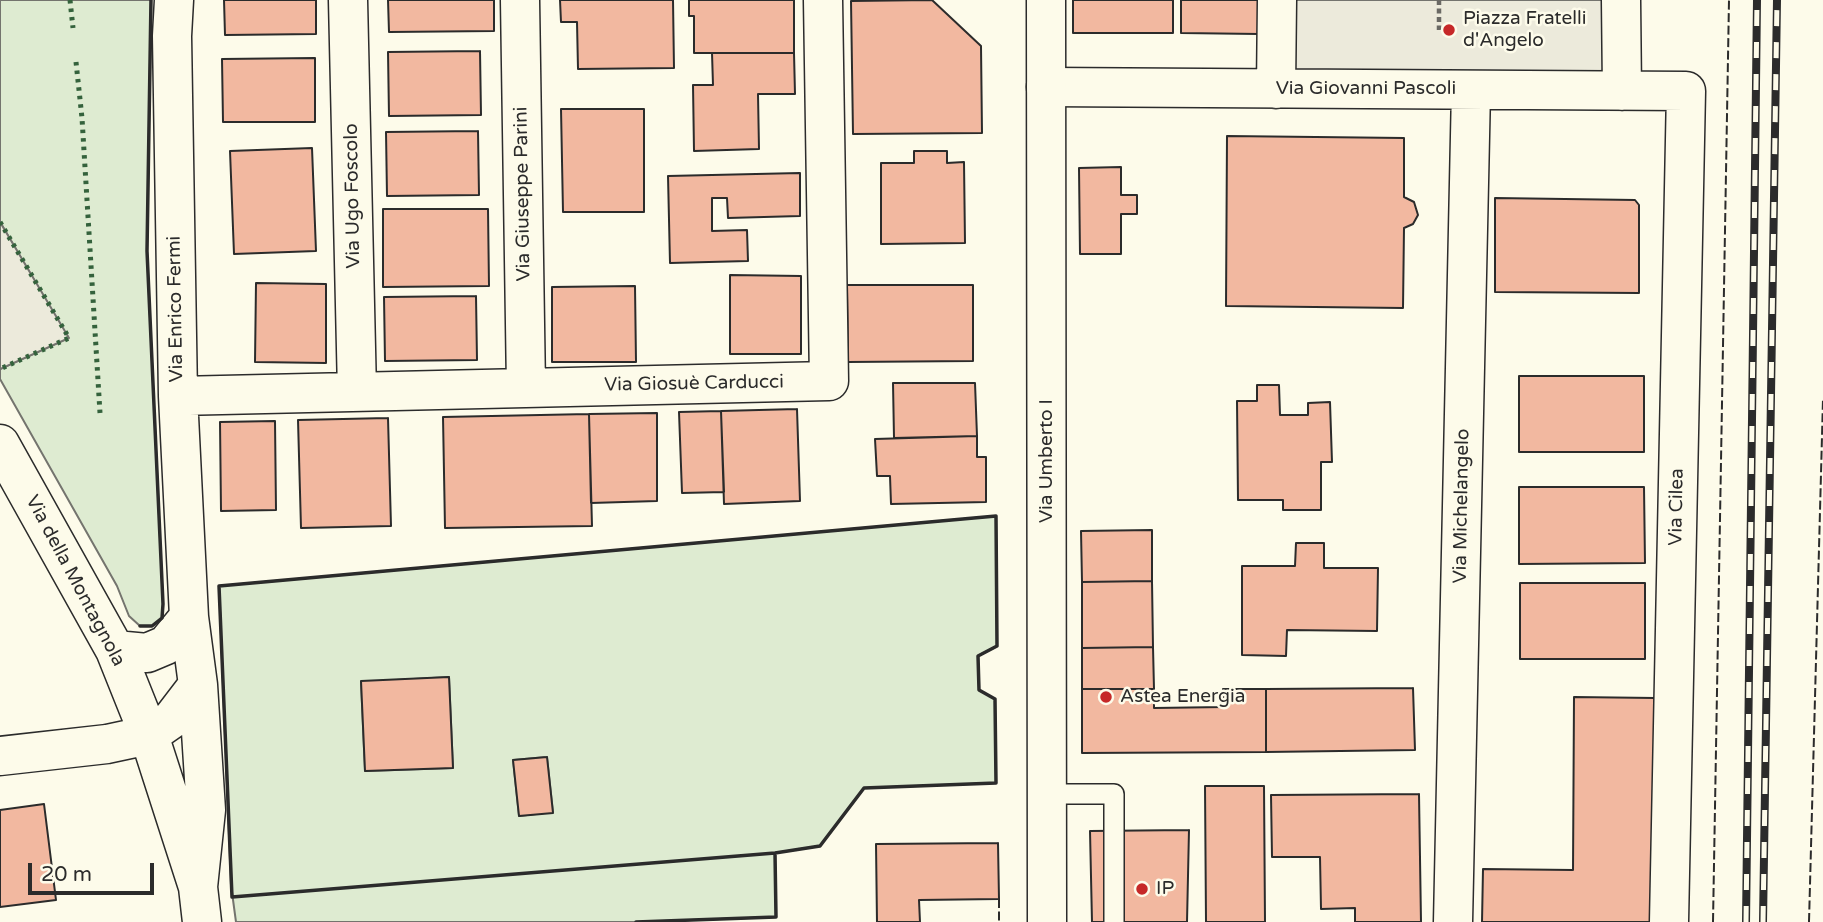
<!DOCTYPE html>
<html>
<head>
<meta charset="utf-8">
<style>
  body { margin:0 }
  #map { position:relative; width:1823px; height:922px; overflow:hidden; background:#fdfbea; font-family:"Varela Round",sans-serif }
  canvas { display:block }
  .scale { position:absolute; left:28px; top:863px; width:126px; height:32px; box-sizing:border-box; border:4px solid #2b2b2b; border-top:0; padding-left:9px; font-size:21px; line-height:24px; white-space:nowrap; color:#2b2b2b; -webkit-text-stroke:5px #fdfbea; paint-order:stroke }
</style>
</head>
<body>
<div id="map">
<canvas width="1823" height="922"></canvas>
<div class="scale">20 m</div>
</div>
<script>
const context = document.querySelector('canvas').getContext('2d');
context.lineJoin = 'round';
function paint(path, color) { context.fillStyle = color; context.fill(path, 'evenodd'); }
const poly = rows => new Path2D(rows.map(r => 'M' + r).join(''));
function stroke(path, color, width, dash) { context.strokeStyle = color; context.lineWidth = width; context.lineCap = dash ? 'butt' : 'round'; context.setLineDash(dash || []); context.stroke(path); }
function drawText(font, color, halo, rows, align = 'center') {
  context.font = font + ' "Varela Round",sans-serif'; context.lineWidth = 5; context.setLineDash([]); context.textBaseline = 'middle'; context.strokeStyle = halo; context.fillStyle = color; for (const [text, x, y, turn = 0] of rows) {
    context.save(); context.translate(x, y); context.rotate((+turn || 0) * Math.PI / 180); context.textAlign = isNaN(turn) ? turn : align; if (halo) context.strokeText(text, 0, 0); context.fillText(text, 0, 0); context.restore();
  }
}
const green = poly([
  [0,0,151,0,147,251,163,604,162,618,152,626,140,626,129,616,117,586,0,379,0,369,68,338,0,222,0,0],
  [996,516,997,646,978,656,979,690,995,699,996,783,864,788,820,846,775,853,776,917,636,922,236,922,231,885,219,586,996,516],
  [449,677,453,768,365,771,361,682,449,677],
  [547,757,553,812,519,816,513,760,547,757]
]);
paint(green, '#deebd1');
stroke(green, '#74746e', 2);
const parking = poly([
  [1277,0,1621,0,1622,91,1276,89,1277,0],
  [0,222,69,338,0,369,0,222]
]);
paint(parking, '#eceadb');
stroke(parking, '#74746e', 2);
const building = poly([
  [224,0,316,0,316,34,225,35,224,0],
  [388,0,494,0,494,31,389,32,388,0],
  [560,0,673,0,674,68,578,69,577,22,561,22,560,0],
  [689,0,794,0,794,53,694,53,694,16,689,16,689,0],
  [932,0,981,46,982,133,853,134,851,1,932,0],
  [1073,0,1173,0,1173,33,1073,33,1073,0],
  [1181,0,1259,0,1259,34,1181,33,1181,0],
  [480,51,481,115,389,116,388,52,480,51],
  [712,53,794,53,795,94,758,94,759,149,694,151,693,85,713,85,712,53],
  [315,58,315,122,223,122,222,59,315,58],
  [561,109,644,109,644,212,563,212,561,109],
  [478,131,479,195,387,196,386,132,478,131],
  [1227,136,1404,138,1404,197,1414,202,1418,215,1413,224,1404,228,1403,308,1226,306,1227,136],
  [312,148,316,251,234,254,230,151,312,148],
  [914,151,947,151,947,163,964,162,965,243,881,244,881,163,914,163,914,151],
  [1121,167,1121,195,1137,195,1137,214,1121,214,1121,254,1080,254,1079,168,1121,167],
  [800,173,800,216,728,218,727,198,712,198,712,231,747,230,748,261,670,263,668,176,800,173],
  [1495,198,1635,200,1639,205,1639,293,1495,292,1495,198],
  [383,209,488,209,489,286,383,287,383,209],
  [730,275,801,276,801,354,730,354,730,275],
  [256,283,326,284,326,363,255,362,256,283],
  [847,285,973,285,973,361,848,362,847,285],
  [635,286,636,362,552,362,552,287,635,286],
  [476,296,477,360,385,361,384,297,476,296],
  [1519,376,1644,376,1644,452,1519,452,1519,376],
  [893,383,975,383,977,436,894,438,893,383],
  [1257,385,1279,385,1280,415,1308,415,1308,403,1330,402,1332,462,1321,462,1321,510,1283,510,1283,500,1238,500,1237,401,1257,401,1257,385],
  [797,409,800,501,724,504,721,411,797,409],
  [721,411,724,492,682,493,679,412,721,411],
  [657,413,657,501,591,503,589,414,657,413],
  [589,414,592,526,445,528,443,417,589,414],
  [388,418,391,526,301,528,298,420,388,418],
  [275,421,276,510,221,511,220,422,275,421],
  [977,436,977,457,986,457,986,502,891,504,890,476,877,476,875,439,977,436],
  [1519,487,1644,487,1645,563,1519,564,1519,487],
  [1152,530,1152,581,1082,582,1081,531,1152,530],
  [1296,543,1324,543,1324,568,1378,568,1377,631,1287,630,1286,656,1242,655,1242,566,1295,566,1296,543],
  [1152,581,1153,647,1082,648,1082,582,1152,581],
  [1520,583,1645,583,1645,659,1520,659,1520,583],
  [1153,647,1154,689,1082,689,1082,648,1153,647],
  [449,677,453,768,365,771,361,681,449,677],
  [1413,688,1415,750,1266,752,1266,689,1413,688],
  [1082,689,1154,689,1154,708,1224,707,1223,689,1266,689,1266,752,1082,753,1082,689],
  [1574,697,1655,698,1654,922,1482,922,1483,869,1573,870,1574,697],
  [547,757,553,813,519,816,513,760,547,757],
  [1205,786,1264,786,1265,922,1206,922,1205,786],
  [1419,794,1421,922,1355,922,1355,908,1321,909,1320,857,1272,857,1271,795,1419,794],
  [44,804,56,900,0,907,0,810,44,804],
  [1189,830,1187,922,1092,922,1090,831,1189,830],
  [998,843,999,899,919,900,920,922,877,922,876,844,998,843]
]);
paint(building, '#f2b8a0');
stroke(building, '#2b2b2b', 2);
const lane = poly([
  [1047,794,1114,794,1114,922]
]);
const street = poly([
  [174,0,172,36,178,396,189,617,198,685,206,810,198,887],
  [348,0,357,392],
  [520,0,526,388],
  [1621,0,1622,91],
  [1046,87,1686,91,1669,922],
  [1276,89,1277,0],
  [178,396,829,381,823,0],
  [0,444,115,650,149,735,198,887,202,922],
  [115,650,147,653,166,645,189,617],
  [0,756,107,744,149,735,172,719,198,685],
  [1453,922,1471,90]
]);
const primary = poly([
  [1046,0,1047,922]
]);
stroke(lane, '#2b2b2b', 22);
stroke(street, '#2b2b2b', 41);
stroke(primary, '#2b2b2b', 41);
stroke(poly([
  [1439,0,1439,30]
]), '#6a6964', 4.5, [5, 3.5]);
stroke(lane, '#fdfbea', 19);
stroke(street, '#fdfbea', 38);
stroke(primary, '#fdfbea', 38);
const rail = poly([
  [1746,922,1757,0],
  [1763,922,1777,0]
]);
stroke(rail, '#2b2b2b', 8);
stroke(rail, '#fdfbea', 5, [16]);
stroke(poly([
  [70,0,73,28],
  [76,62,82,118,100,413],
  [0,222,69,338,0,369]
]), '#34623c', 5, [3.5, 5]);
stroke(poly([
  [999,899,999,922],
  [1713,922,1729,0],
  [1809,922,1823,399]
]), '#2b2b2b', 2, [9, 3.5]);
stroke(poly([
  [996,516,997,646,978,656,979,690,995,699,996,783,864,788,820,846,775,853,232,897,219,586,996,516],
  [140,626,152,626,162,618,163,604,147,251,151,0],
  [636,922,776,917,775,853]
]), '#2b2b2b', 3.5);
for (const [x, y, r, color] of [
  [1449,30,7,"#c62828"],
  [1106,697,7,"#c62828"],
  [1142,889,7,"#c62828"]
]) { const dot = new Path2D(); dot.arc(x, y, r, 0, 2 * Math.PI); context.fillStyle = color; context.fill(dot); stroke(dot, '#fdfbea', 2.5); }
drawText('19px', '#2b2b2b', '#fdfbea', [
  ["Piazza Fratelli",1463,19],
  ["d'Angelo",1463,41],
  ["Astea Energia",1120,697],
  ["IP",1156,889]
], 'left');
drawText('19px', '#2b2b2b', '#fdfbea', [
  ["Via Giovanni Pascoli",1366,89],
  ["Via Giuseppe Parini",523,194,-91],
  ["Via Ugo Foscolo",353,196,-91],
  ["Via Enrico Fermi",176,309,-91],
  ["Via Giosuè Carducci",694,384,-1],
  ["Via Umberto I",1047,461,-90],
  ["Via Michelangelo",1462,506,-89],
  ["Via Cilea",1677,507,-89],
  ["Via della Montagnola",75,581,62]
]);
</script>
</body>
</html>
